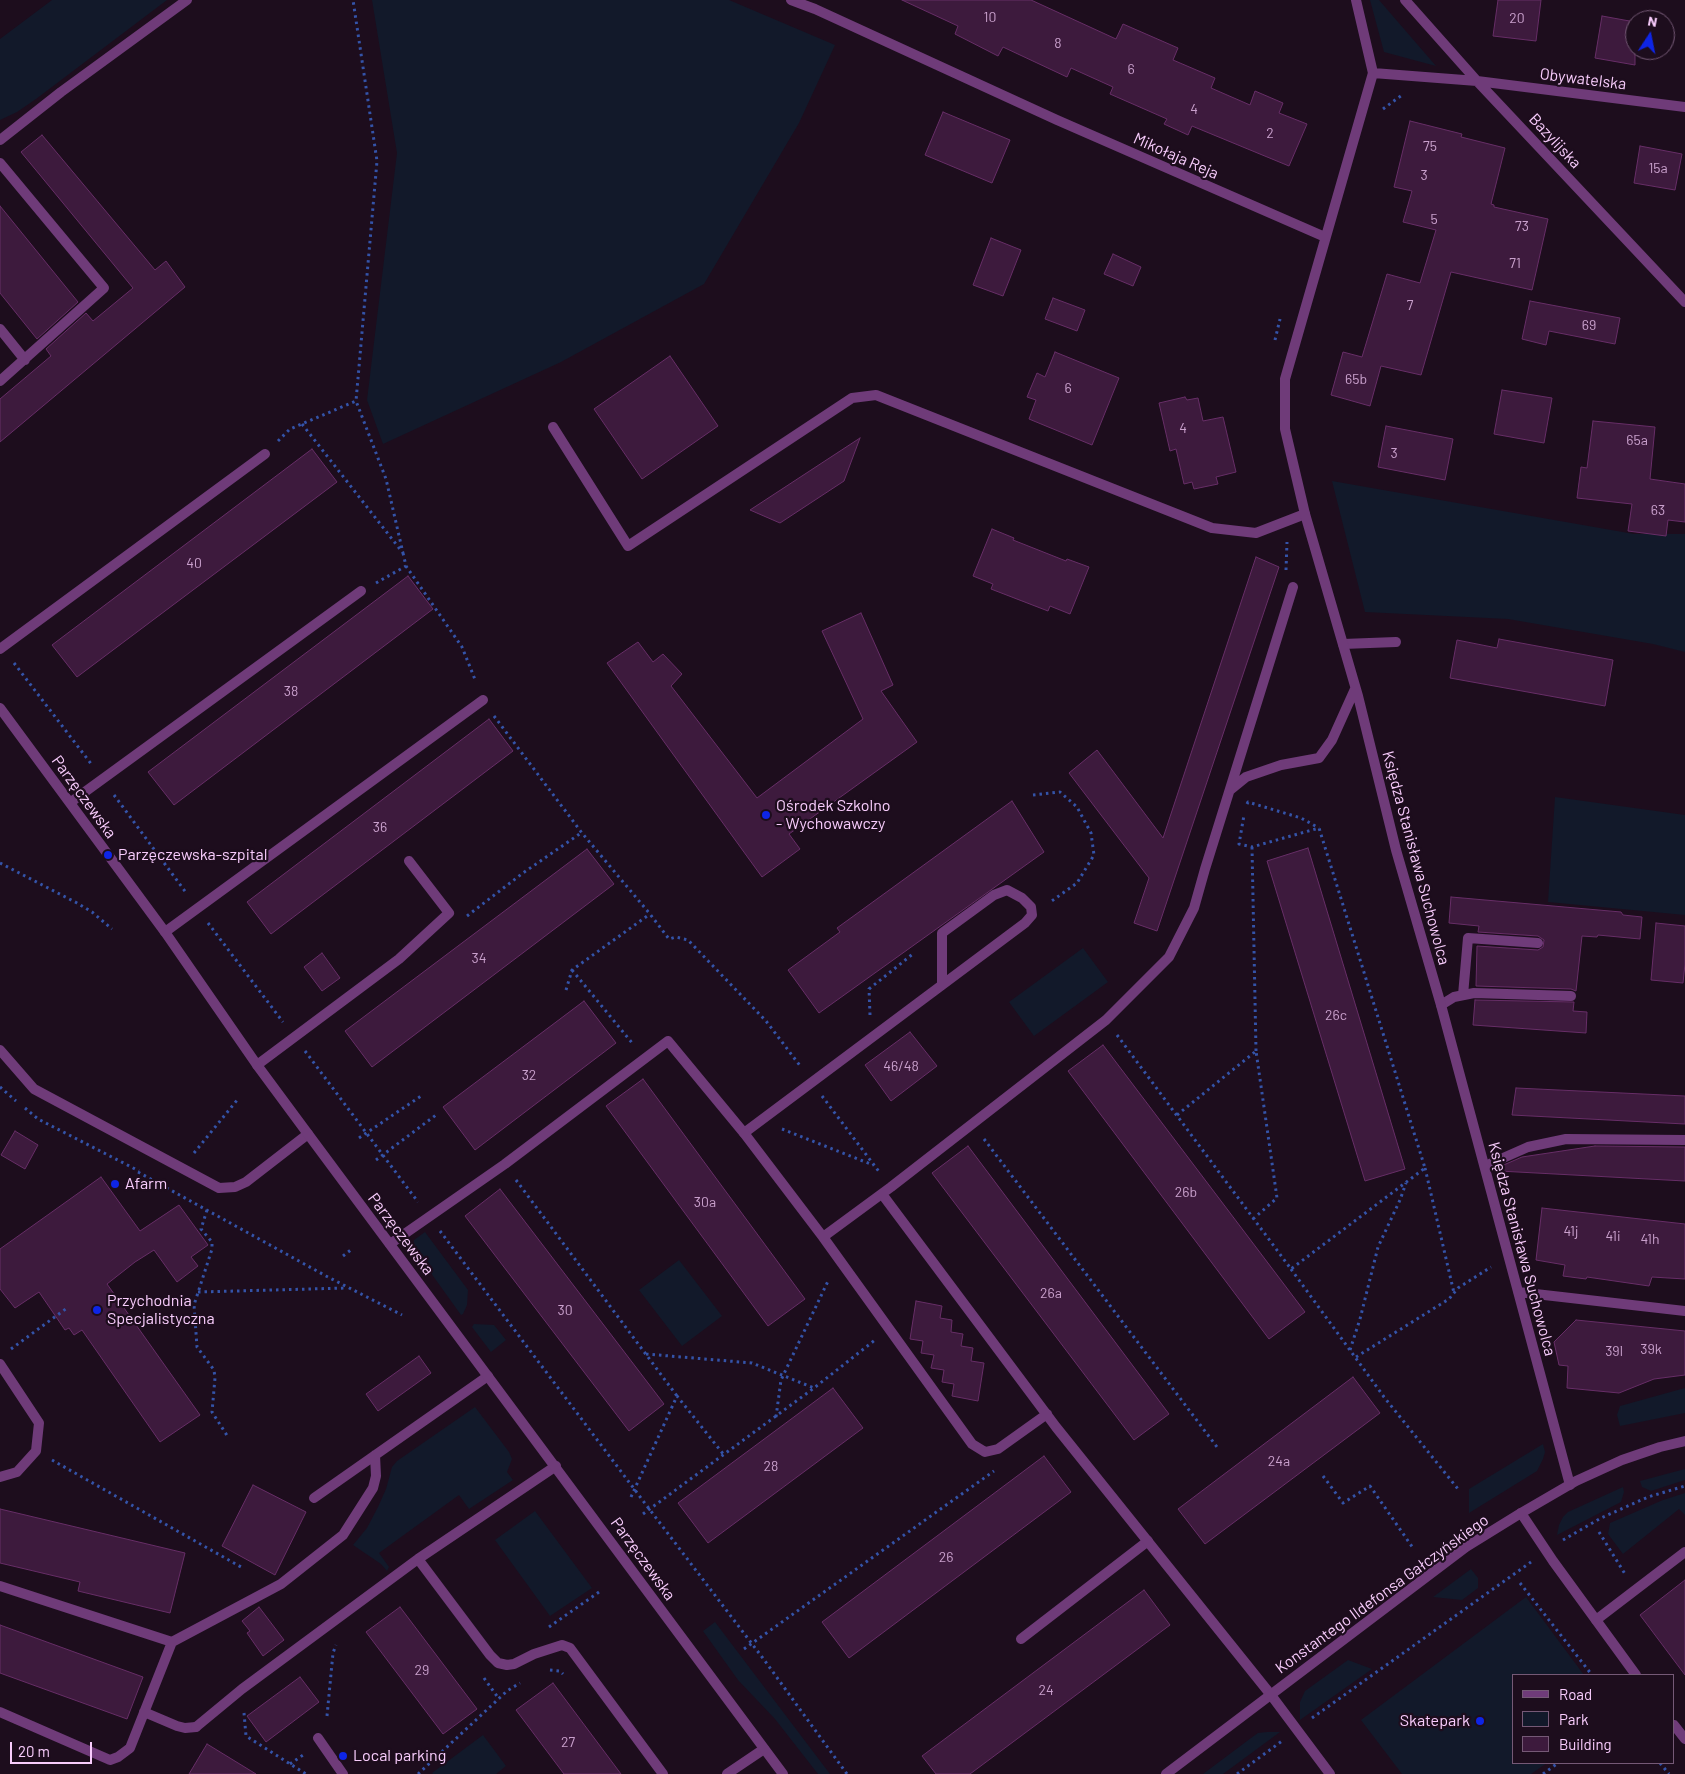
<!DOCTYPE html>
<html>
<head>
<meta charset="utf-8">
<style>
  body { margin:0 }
  #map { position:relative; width:1685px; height:1774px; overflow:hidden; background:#1d0d1d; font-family:Barlow,sans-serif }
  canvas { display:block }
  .legend { position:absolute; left:1512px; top:1674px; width:162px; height:90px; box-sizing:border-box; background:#1d0d1d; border:1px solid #755976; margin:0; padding:6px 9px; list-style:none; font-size:15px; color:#f8ccfc }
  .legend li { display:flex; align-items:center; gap:10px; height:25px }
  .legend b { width:25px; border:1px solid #755976 }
  .north { position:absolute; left:1625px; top:10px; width:50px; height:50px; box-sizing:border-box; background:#1d0d1d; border:1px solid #755976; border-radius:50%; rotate:11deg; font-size:14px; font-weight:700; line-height:20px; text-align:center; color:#f8ccfc }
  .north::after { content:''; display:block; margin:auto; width:18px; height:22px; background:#0e25e6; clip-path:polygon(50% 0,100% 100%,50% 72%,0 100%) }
  .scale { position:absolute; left:10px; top:1742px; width:82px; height:22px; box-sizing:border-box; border:2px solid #f8ccfc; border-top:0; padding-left:6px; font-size:15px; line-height:18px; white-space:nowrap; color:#f8ccfc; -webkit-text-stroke:4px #1d0d1d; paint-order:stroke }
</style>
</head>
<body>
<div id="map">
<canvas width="1685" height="1774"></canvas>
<ul class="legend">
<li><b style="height:6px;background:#6f3b79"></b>Road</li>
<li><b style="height:14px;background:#12192a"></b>Park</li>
<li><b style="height:14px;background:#3d1a3d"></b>Building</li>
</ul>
<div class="north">N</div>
<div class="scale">20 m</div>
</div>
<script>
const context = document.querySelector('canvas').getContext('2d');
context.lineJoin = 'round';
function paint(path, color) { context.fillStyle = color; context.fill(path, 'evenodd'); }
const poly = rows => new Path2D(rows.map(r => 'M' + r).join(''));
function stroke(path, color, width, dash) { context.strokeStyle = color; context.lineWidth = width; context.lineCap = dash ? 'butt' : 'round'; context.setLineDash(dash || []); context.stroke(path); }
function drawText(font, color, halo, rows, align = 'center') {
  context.font = font + ' Barlow,sans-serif'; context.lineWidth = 4.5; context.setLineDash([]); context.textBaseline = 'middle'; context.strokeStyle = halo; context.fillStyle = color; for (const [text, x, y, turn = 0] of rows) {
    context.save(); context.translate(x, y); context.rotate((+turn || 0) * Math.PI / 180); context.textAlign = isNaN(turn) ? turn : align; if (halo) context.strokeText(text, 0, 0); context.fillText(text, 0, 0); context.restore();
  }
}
paint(poly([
  [52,0,167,0,36,99,17,112,0,120,0,39],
  [372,0,729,0,835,45,799,123,704,284,561,362,383,444,367,400,397,153],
  [1370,0,1379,0,1436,66,1384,52],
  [1332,481,1634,534,1685,534,1685,652,1653,644,1508,619,1365,612],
  [1555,797,1685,815,1685,915,1548,902],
  [1083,948,1108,982,1034,1036,1009,1002],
  [425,1232,468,1290,467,1305,463,1314,461,1315,413,1248,414,1240],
  [679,1260,722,1316,682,1346,639,1290],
  [474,1324,494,1325,506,1340,491,1352,472,1327],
  [1685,1388,1685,1413,1620,1426,1617,1415,1620,1406],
  [475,1407,509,1452,512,1459,507,1472,513,1480,469,1509,459,1495,379,1553,389,1567,387,1571,381,1564,353,1545,367,1528,378,1507,386,1489,392,1467,397,1461],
  [1543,1444,1545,1452,1543,1459,1537,1471,1469,1513,1469,1489],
  [1685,1469,1685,1480,1651,1491,1642,1487,1640,1481],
  [1623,1487,1624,1492,1621,1502,1557,1535,1559,1525,1563,1517,1568,1512],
  [1685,1493,1685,1515,1679,1509,1623,1554,1608,1534,1610,1523,1663,1500],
  [535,1511,592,1588,550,1616,495,1540],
  [1471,1569,1478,1578,1478,1588,1462,1600,1433,1597],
  [1526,1597,1584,1675,1514,1675,1514,1763,1547,1763,1531,1774,1402,1774,1361,1720],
  [715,1622,830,1774,818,1774,775,1719,738,1680,703,1631],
  [1348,1660,1372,1669,1300,1720,1300,1702,1305,1691],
  [1267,1732,1280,1732,1223,1774,1203,1774,1251,1738,1258,1733],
  [483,1735,506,1766,496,1774,433,1774,432,1773]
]), '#12192a');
const building = poly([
  [902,0,1031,0,1116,39,1123,24,1178,48,1173,60,1215,78,1211,88,1250,105,1255,91,1283,103,1279,113,1307,124,1289,166,1192,126,1188,135,1164,124,1167,119,1110,94,1113,87,1071,68,1067,77,1003,47,998,56,955,34,958,26,902,0],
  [1498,0,1541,0,1536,41,1493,36,1498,0],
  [1602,16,1635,22,1635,65,1595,58,1602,16],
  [943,112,1010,140,992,183,925,155,943,112],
  [1410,121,1462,134,1461,137,1505,148,1491,204,1494,205,1494,207,1548,219,1532,290,1451,272,1421,375,1381,366,1370,406,1331,395,1343,352,1362,357,1387,274,1420,283,1436,230,1403,222,1412,191,1394,187,1410,121],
  [42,135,155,270,166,261,185,287,0,442,0,399,51,356,46,349,86,313,93,321,133,288,21,152,42,135],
  [1640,146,1682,154,1675,190,1634,183,1640,146],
  [0,206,78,302,37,339,0,293,0,206],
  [991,238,1021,250,1003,296,973,285,991,238],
  [1113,254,1141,267,1133,286,1104,274,1113,254],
  [1053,298,1085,310,1077,331,1045,319,1053,298],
  [1530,301,1620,318,1615,344,1549,331,1546,345,1522,339,1530,301],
  [1055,352,1119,378,1092,445,1029,419,1036,400,1027,397,1037,373,1045,377,1055,352],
  [670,356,718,426,642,479,594,409,670,356],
  [1502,390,1552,398,1544,443,1494,434,1502,390],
  [1185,397,1187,400,1198,398,1203,421,1223,417,1236,472,1216,477,1218,484,1194,489,1192,482,1184,484,1176,449,1170,451,1159,403,1185,397],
  [1593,421,1655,427,1650,479,1685,484,1685,522,1668,520,1666,536,1628,531,1632,504,1577,498,1581,467,1587,468,1593,421],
  [1386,426,1453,439,1445,480,1378,467,1386,426],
  [860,438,844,481,780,523,750,510,860,438],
  [312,449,337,482,77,677,52,645,312,449],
  [992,529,1014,538,1013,540,1066,561,1067,559,1089,567,1070,614,1050,606,1048,611,991,589,993,584,973,576,992,529],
  [1256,557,1279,567,1157,931,1134,923,1149,878,1069,773,1097,750,1163,838,1256,557],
  [408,576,433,609,174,805,148,772,408,576],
  [861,613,893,685,881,691,917,742,789,834,800,849,762,877,607,663,638,642,653,662,663,654,682,674,671,686,757,798,863,719,822,631,861,613],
  [1499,639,1613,660,1605,706,1450,678,1457,640,1497,648,1499,639],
  [489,719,513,751,271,934,247,902,489,719],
  [1012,801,1044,852,819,1013,788,970,840,932,837,928,1012,801],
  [1308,848,1405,1169,1365,1181,1267,861,1308,848],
  [587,849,614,884,372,1067,345,1031,587,849],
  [1451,897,1621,912,1623,915,1642,917,1640,939,1598,935,1597,937,1582,936,1576,991,1571,989,1476,986,1477,946,1538,950,1543,947,1544,940,1538,936,1478,932,1479,926,1449,923,1451,897],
  [1656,923,1685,926,1685,964,1683,983,1651,980,1656,923],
  [322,953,340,978,322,991,304,967,322,953],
  [1475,1000,1574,1002,1573,1011,1587,1012,1586,1033,1473,1025,1475,1000],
  [584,1001,616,1043,475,1150,443,1107,584,1001],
  [910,1032,937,1066,891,1101,865,1065,910,1032],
  [1103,1045,1305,1312,1269,1339,1068,1071,1103,1045],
  [643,1079,805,1299,768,1326,606,1106,643,1079],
  [1516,1088,1685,1096,1685,1124,1512,1115,1516,1088],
  [15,1131,38,1145,25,1169,1,1155,15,1131],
  [968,1146,1169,1414,1134,1440,932,1173,968,1146],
  [1595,1146,1685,1147,1685,1181,1499,1171,1499,1167,1522,1157,1595,1146],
  [101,1177,140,1231,179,1205,208,1245,191,1257,198,1266,177,1282,154,1250,135,1262,107,1284,200,1415,160,1442,82,1330,74,1335,69,1328,65,1330,39,1292,15,1308,0,1289,0,1249,101,1177],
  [500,1189,664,1404,629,1431,465,1216,500,1189],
  [1542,1208,1685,1224,1685,1279,1652,1277,1649,1286,1587,1277,1586,1279,1563,1276,1565,1265,1536,1260,1542,1208],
  [916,1301,942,1306,940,1318,952,1320,951,1332,963,1334,961,1346,973,1348,971,1361,984,1363,978,1401,952,1396,954,1384,942,1382,944,1370,931,1368,934,1355,921,1353,923,1341,910,1339,916,1301],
  [1576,1320,1685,1331,1685,1375,1654,1379,1619,1393,1567,1388,1568,1366,1559,1365,1554,1342,1576,1320],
  [419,1356,431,1373,378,1411,366,1394,419,1356],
  [1353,1377,1380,1413,1205,1544,1178,1509,1353,1377],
  [833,1388,863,1428,708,1543,678,1503,833,1388],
  [1044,1456,1071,1492,849,1658,822,1622,1044,1456],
  [253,1485,306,1512,275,1575,222,1546,253,1485],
  [0,1509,185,1553,170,1613,78,1591,80,1582,0,1563,0,1509],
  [1685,1580,1685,1675,1640,1615,1685,1580],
  [1144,1590,1170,1625,970,1774,936,1774,922,1756,1144,1590],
  [259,1607,284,1640,263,1656,247,1633,250,1631,242,1621,259,1607],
  [400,1607,477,1709,443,1734,366,1632,400,1607],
  [0,1625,143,1677,127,1719,0,1673,0,1625],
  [300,1677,319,1702,266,1742,247,1716,300,1677],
  [553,1683,621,1774,564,1774,516,1710,553,1683],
  [207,1744,256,1774,189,1774,207,1744]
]);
paint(building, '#3d1a3d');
stroke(building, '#672e67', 1);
stroke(poly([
  [1383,109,1402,95],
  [1275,340,1280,319],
  [302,424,403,553,386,479,356,401],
  [278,441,290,429,356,401,377,161,353,0],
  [403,553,406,566,462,647,476,682],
  [1286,570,1287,542],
  [376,583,406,566],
  [14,663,92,765],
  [494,716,582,833,650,914,669,939,676,937,688,940,766,1021,801,1067],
  [114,795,187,894],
  [1033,795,1060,792,1077,807,1091,833,1094,855,1077,883,1049,903],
  [1247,804,1248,802,1301,818,1319,828],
  [1252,847,1256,1051],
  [0,863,77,903,92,912,112,929],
  [467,916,523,873,581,833],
  [208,923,283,1022],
  [572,970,633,1044],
  [566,990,572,970,650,914],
  [870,1015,869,989,914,953],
  [1117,1035,1291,1269,1425,1168,1319,828,1252,847,1239,844,1244,815],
  [305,1051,418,1202],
  [0,1087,16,1101],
  [822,1096,880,1173],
  [25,1108,38,1119,139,1171],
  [1177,1115,1256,1051,1277,1198,1253,1219],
  [782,1129,873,1165],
  [359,1138,421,1096],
  [984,1139,1217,1447],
  [194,1153,238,1099],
  [376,1160,436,1115],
  [1425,1168,1454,1293],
  [138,1172,326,1276,402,1315],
  [516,1180,677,1396],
  [207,1210,201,1229,212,1242,212,1249,194,1305,197,1347,214,1370,215,1378,212,1412,228,1437],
  [440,1231,650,1510,762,1657,847,1774],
  [343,1256,352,1249],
  [1291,1269,1384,1397,1458,1489],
  [198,1292,347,1288],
  [11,1349,67,1308],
  [1350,1350,1360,1319,1378,1247,1400,1200,1406,1183],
  [646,1354,752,1363,814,1388],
  [1356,1357,1449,1299,1458,1288,1491,1267],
  [776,1417,781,1380,829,1279],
  [52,1460,241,1567],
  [1323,1476,1343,1503,1370,1486,1413,1548],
  [631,1497,677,1396,724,1455],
  [643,1514,814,1388,875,1340],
  [1599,1532,1625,1574],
  [1563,1540,1601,1518,1648,1497,1685,1486],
  [1520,1583,1592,1675],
  [549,1627,599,1592],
  [744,1649,994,1471],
  [550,1670,560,1671,563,1674],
  [484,1678,499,1699],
  [244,1713,246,1736,306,1774],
  [327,1716,333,1653,336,1645],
  [1312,1718,1531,1562],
  [1660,1763,1669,1774],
  [290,1764,306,1753],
  [418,1774,507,1691,520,1683],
  [1237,1774,1282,1741],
  [1543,1774,1558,1763]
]), '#3453a8', 3, [2.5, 4]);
stroke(poly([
  [0,140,61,92,187,0],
  [0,163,104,288,0,381],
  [0,329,25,360],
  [553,427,628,546,852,398,876,395,1212,528,1256,533,1305,514],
  [1343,644,1396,642],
  [0,649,265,454],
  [1463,995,1468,938,1538,943],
  [1441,1005,1454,997,1474,993,1571,996],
  [0,1050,34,1089,219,1188,235,1187,246,1182,308,1134],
  [257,1065,399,959,449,913,409,861],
  [744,1133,1025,923,1032,915,1031,907,1022,898,1007,890,994,895,942,933,942,985],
  [1485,1166,1528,1147,1566,1139,1685,1140],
  [0,1364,39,1423,36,1451,17,1472,0,1477],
  [314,1498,488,1376],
  [0,1586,172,1642],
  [1596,1620,1685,1552],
  [1021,1639,1148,1541],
  [0,1712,110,1760,118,1757,130,1748,172,1642,281,1584,343,1535,373,1488,376,1476,375,1455],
  [144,1712,177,1726,185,1728,196,1727]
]), '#6f3b79', 10);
stroke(poly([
  [791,0,815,9,1057,120,1325,237],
  [1356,0,1373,73,1285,379,1285,429,1305,514,1358,696,1396,850,1441,1005,1570,1485],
  [1405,0,1477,81,1685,302],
  [1373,73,1477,81,1685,107],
  [1230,790,1246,777,1281,765,1319,758,1332,740,1355,689],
  [71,802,361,591],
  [165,932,483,700],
  [882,1194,1056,1427,1271,1695,1330,1774],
  [823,1237,891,1187,1106,1020,1169,957,1194,908,1205,869,1293,587],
  [390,1244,505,1164,668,1041,744,1133,823,1237,972,1444,985,1452,998,1449,1047,1414],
  [1518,1292,1685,1311],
  [1521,1513,1553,1561,1636,1675],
  [418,1559,490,1655,498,1663,507,1665,514,1664,534,1654,562,1645,570,1648,663,1774],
  [1674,1725,1685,1739],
  [196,1727,242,1689,418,1559,556,1466],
  [318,1738,343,1774],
  [727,1774,764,1749]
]), '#6f3b79', 10);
stroke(poly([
  [0,708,165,932,257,1065,308,1134,783,1774],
  [1166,1774,1466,1547,1521,1513,1576,1481,1622,1460,1660,1447,1685,1441]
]), '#6f3b79', 10);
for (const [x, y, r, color] of [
  [766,815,5,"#0e25e6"],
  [108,855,5,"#0e25e6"],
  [115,1184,5,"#0e25e6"],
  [97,1310,5,"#0e25e6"],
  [1480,1721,5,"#0e25e6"],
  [343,1756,5,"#0e25e6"]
]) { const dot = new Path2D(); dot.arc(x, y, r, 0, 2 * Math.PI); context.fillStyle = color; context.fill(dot); stroke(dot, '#1d0d1d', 2); }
drawText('14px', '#c9a0cc', null, [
  ["10",990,17],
  ["20",1517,18],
  ["8",1058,43],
  ["6",1131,69],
  ["4",1194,109],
  ["2",1270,133],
  ["75",1430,146],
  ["15a",1658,168],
  ["3",1424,175],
  ["5",1434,219],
  ["73",1522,226],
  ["71",1515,263],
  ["7",1410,305],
  ["69",1589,325],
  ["65b",1356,379],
  ["6",1068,388],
  ["4",1183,428],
  ["65a",1637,440],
  ["3",1394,453],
  ["63",1658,510],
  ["40",194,563],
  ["38",291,691],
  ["36",380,827],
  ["34",479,958],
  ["26c",1336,1015],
  ["46/48",901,1066],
  ["32",529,1075],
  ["26b",1186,1192],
  ["30a",705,1202],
  ["41j",1571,1231],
  ["41i",1613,1236],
  ["41h",1650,1239],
  ["26a",1051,1293],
  ["30",565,1310],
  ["39k",1651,1349],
  ["39l",1614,1351],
  ["24a",1279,1461],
  ["28",771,1466],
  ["26",946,1557],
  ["29",422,1670],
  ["24",1046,1690],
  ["27",568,1742]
]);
drawText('16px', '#f8ccfc', '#1d0d1d', [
  ["Obywatelska",1583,79,7],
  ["Bazylijska",1555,141,47],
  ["Mikołaja Reja",1176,156,24],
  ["Parzęczewska",84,797,54],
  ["Księdza Stanisława Suchowolca",1416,858,75],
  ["Parzęczewska",401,1234,53],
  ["Księdza Stanisława Suchowolca",1522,1249,75],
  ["Parzęczewska",643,1559,54],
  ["Konstantego Ildefonsa Gałczyńskiego",1382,1594,-36]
]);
drawText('16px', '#f8ccfc', '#1d0d1d', [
  ["Ośrodek Szkolno",776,806],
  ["- Wychowawczy",776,824],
  ["Parzęczewska-szpital",118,855],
  ["Afarm",125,1184],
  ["Przychodnia",107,1301],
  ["Specjalistyczna",107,1319],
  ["Skatepark",1470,1721,"right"],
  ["Local parking",353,1756]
], 'left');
</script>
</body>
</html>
